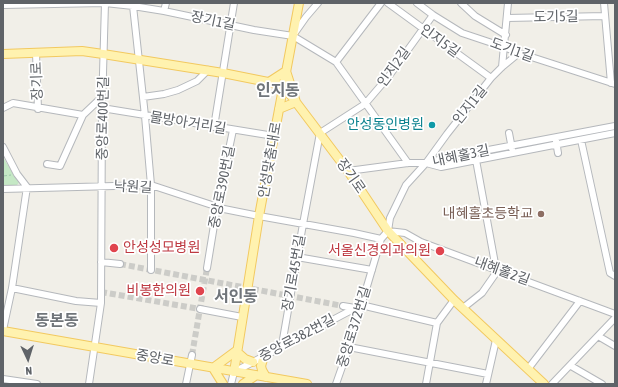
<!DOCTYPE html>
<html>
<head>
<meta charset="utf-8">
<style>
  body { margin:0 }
  #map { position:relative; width:618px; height:387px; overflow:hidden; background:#f1efe8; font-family:"Asap Condensed",sans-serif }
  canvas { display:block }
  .frame { position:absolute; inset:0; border:4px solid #5f6368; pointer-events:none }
  .north { position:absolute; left:8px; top:339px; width:40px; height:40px; -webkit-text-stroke:3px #fff; paint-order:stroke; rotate:176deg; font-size:11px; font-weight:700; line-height:16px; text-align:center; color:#5f6368 }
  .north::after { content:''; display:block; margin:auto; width:14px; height:18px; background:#5f6368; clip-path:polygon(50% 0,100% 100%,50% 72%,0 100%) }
</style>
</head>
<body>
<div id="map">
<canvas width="618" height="387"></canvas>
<div class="frame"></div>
<div class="north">N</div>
</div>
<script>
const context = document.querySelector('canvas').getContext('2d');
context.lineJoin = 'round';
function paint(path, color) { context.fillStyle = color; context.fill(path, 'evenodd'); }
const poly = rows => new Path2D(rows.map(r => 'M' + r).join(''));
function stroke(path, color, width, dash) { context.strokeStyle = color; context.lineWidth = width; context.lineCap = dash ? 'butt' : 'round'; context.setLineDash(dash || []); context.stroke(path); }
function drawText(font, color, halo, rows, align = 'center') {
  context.font = font + ' "Asap Condensed","Noto Sans KR",sans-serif'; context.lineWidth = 3.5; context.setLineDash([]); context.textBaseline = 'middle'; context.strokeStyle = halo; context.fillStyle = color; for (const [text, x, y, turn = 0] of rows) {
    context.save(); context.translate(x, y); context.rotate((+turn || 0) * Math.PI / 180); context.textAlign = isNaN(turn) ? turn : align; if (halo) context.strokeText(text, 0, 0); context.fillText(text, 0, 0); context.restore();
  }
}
paint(poly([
  [3,157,19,183,16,186,3,190]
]), '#c5e8c5');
stroke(poly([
  [120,264,343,306],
  [101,292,200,309],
  [192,355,207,268]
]), '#ccccc8', 6, [6, 3]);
const minor = poly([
  [388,3,491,78],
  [417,3,433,15,462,33,504,47,519,53,615,84],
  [461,3,475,16,506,35],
  [604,3,611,83],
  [3,5,105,3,133,6,164,11,254,30,293,36,336,62,408,163],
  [133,6,145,116,151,185,151,270],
  [164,11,166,3],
  [507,18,605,16],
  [294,34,306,17,318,3],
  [36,53,38,109],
  [336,62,381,3],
  [502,67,508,3],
  [143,97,164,94,178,90,197,81,208,70],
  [3,108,13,103,83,115],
  [102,108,274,136],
  [214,127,234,3],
  [509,133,512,149],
  [581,140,610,273,615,276],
  [556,141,558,153],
  [3,147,17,174,27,187,12,288,3,330],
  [476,160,496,269],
  [428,163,441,159,615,126],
  [47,164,60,166,83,115,102,97],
  [348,171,408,163,426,163,441,167,615,133],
  [3,189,151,185,224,209,259,216,354,233,381,239,388,231],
  [388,231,405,233,421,242,615,314],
  [388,231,390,218,406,185,426,163,447,134,491,78,502,67,519,53],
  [297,257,372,270],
  [101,262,120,264],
  [207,268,217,207,233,130],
  [12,288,76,301,101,303],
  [343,306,355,308],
  [463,308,482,293,498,270],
  [200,309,242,317],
  [598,336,615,346],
  [282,345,303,224,320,133,365,104,389,76,433,15],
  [349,347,488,374],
  [571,366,602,384],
  [528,369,580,301],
  [3,379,37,384],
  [89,384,101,303,102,108,105,3],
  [186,384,192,355],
  [231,384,234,372,361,305,437,323],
  [336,384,349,347,381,239],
  [426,384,437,323,454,300],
  [486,384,496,340],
  [552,384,615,318]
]);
const major = poly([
  [3,54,82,51,103,54,223,73,283,85,348,171,388,231,454,300,544,384],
  [269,82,286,71,296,102,279,109],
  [3,331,307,384],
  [264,356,261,366,262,370,266,377],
  [234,372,259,216,299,3],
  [223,384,213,368,236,351,245,359,253,362],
  [243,384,255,376]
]);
stroke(minor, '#b5b8bc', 8);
stroke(major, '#f2c960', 10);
stroke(poly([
  [3,176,11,175]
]), '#9cc7a9', 1, [4, 2]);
stroke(minor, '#fff', 6);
stroke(major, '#fff2af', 8);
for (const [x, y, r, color] of [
  [432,125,4,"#0f9aa8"],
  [541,214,4,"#8d6e63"],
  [114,248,5,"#e0444e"],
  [440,251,5,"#e0444e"],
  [200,291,5,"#e0444e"]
]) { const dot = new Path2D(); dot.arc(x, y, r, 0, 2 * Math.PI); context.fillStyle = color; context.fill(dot); stroke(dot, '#fff', 1.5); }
drawText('14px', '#5f6368', '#fff', [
  ["도기5길",556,17,-1],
  ["장기1길",213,21,12],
  ["인지5길",440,41,36],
  ["도기1길",512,50,20],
  ["인지2길",394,67,-54],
  ["장기로",37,81,-92],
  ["인지1길",470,105,-51],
  ["중앙로400번길",103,118,-89],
  ["물방아거리길",188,123,9],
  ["내혜홀3길",461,156,-12],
  ["안성맞춤대로",270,160,-80],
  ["장기로",351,176,55],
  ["낙원길",133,187,3],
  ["중앙로390번길",222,187,-79],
  ["내혜홀2길",502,271,20],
  ["장기로45번길",294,273,-80],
  ["중앙로372번길",354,327,-73],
  ["중앙로382번길",297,338,-28],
  ["중앙로",155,358,10]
]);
drawText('14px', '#0d838f', '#fff', [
  ["안성동인병원",424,125]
], 'right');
drawText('14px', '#785e54', '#fff', [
  ["내혜홀초등학교",533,214]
], 'right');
drawText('14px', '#be3a42', '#fff', [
  ["안성성모병원",123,248,"left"],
  ["서울신경외과의원",431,251],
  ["비봉한의원",191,291]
], 'right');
drawText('bold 16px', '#70757a', '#fff', [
  ["인지동",278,91],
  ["서인동",236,297],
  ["동본동",57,321]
]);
</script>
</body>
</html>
